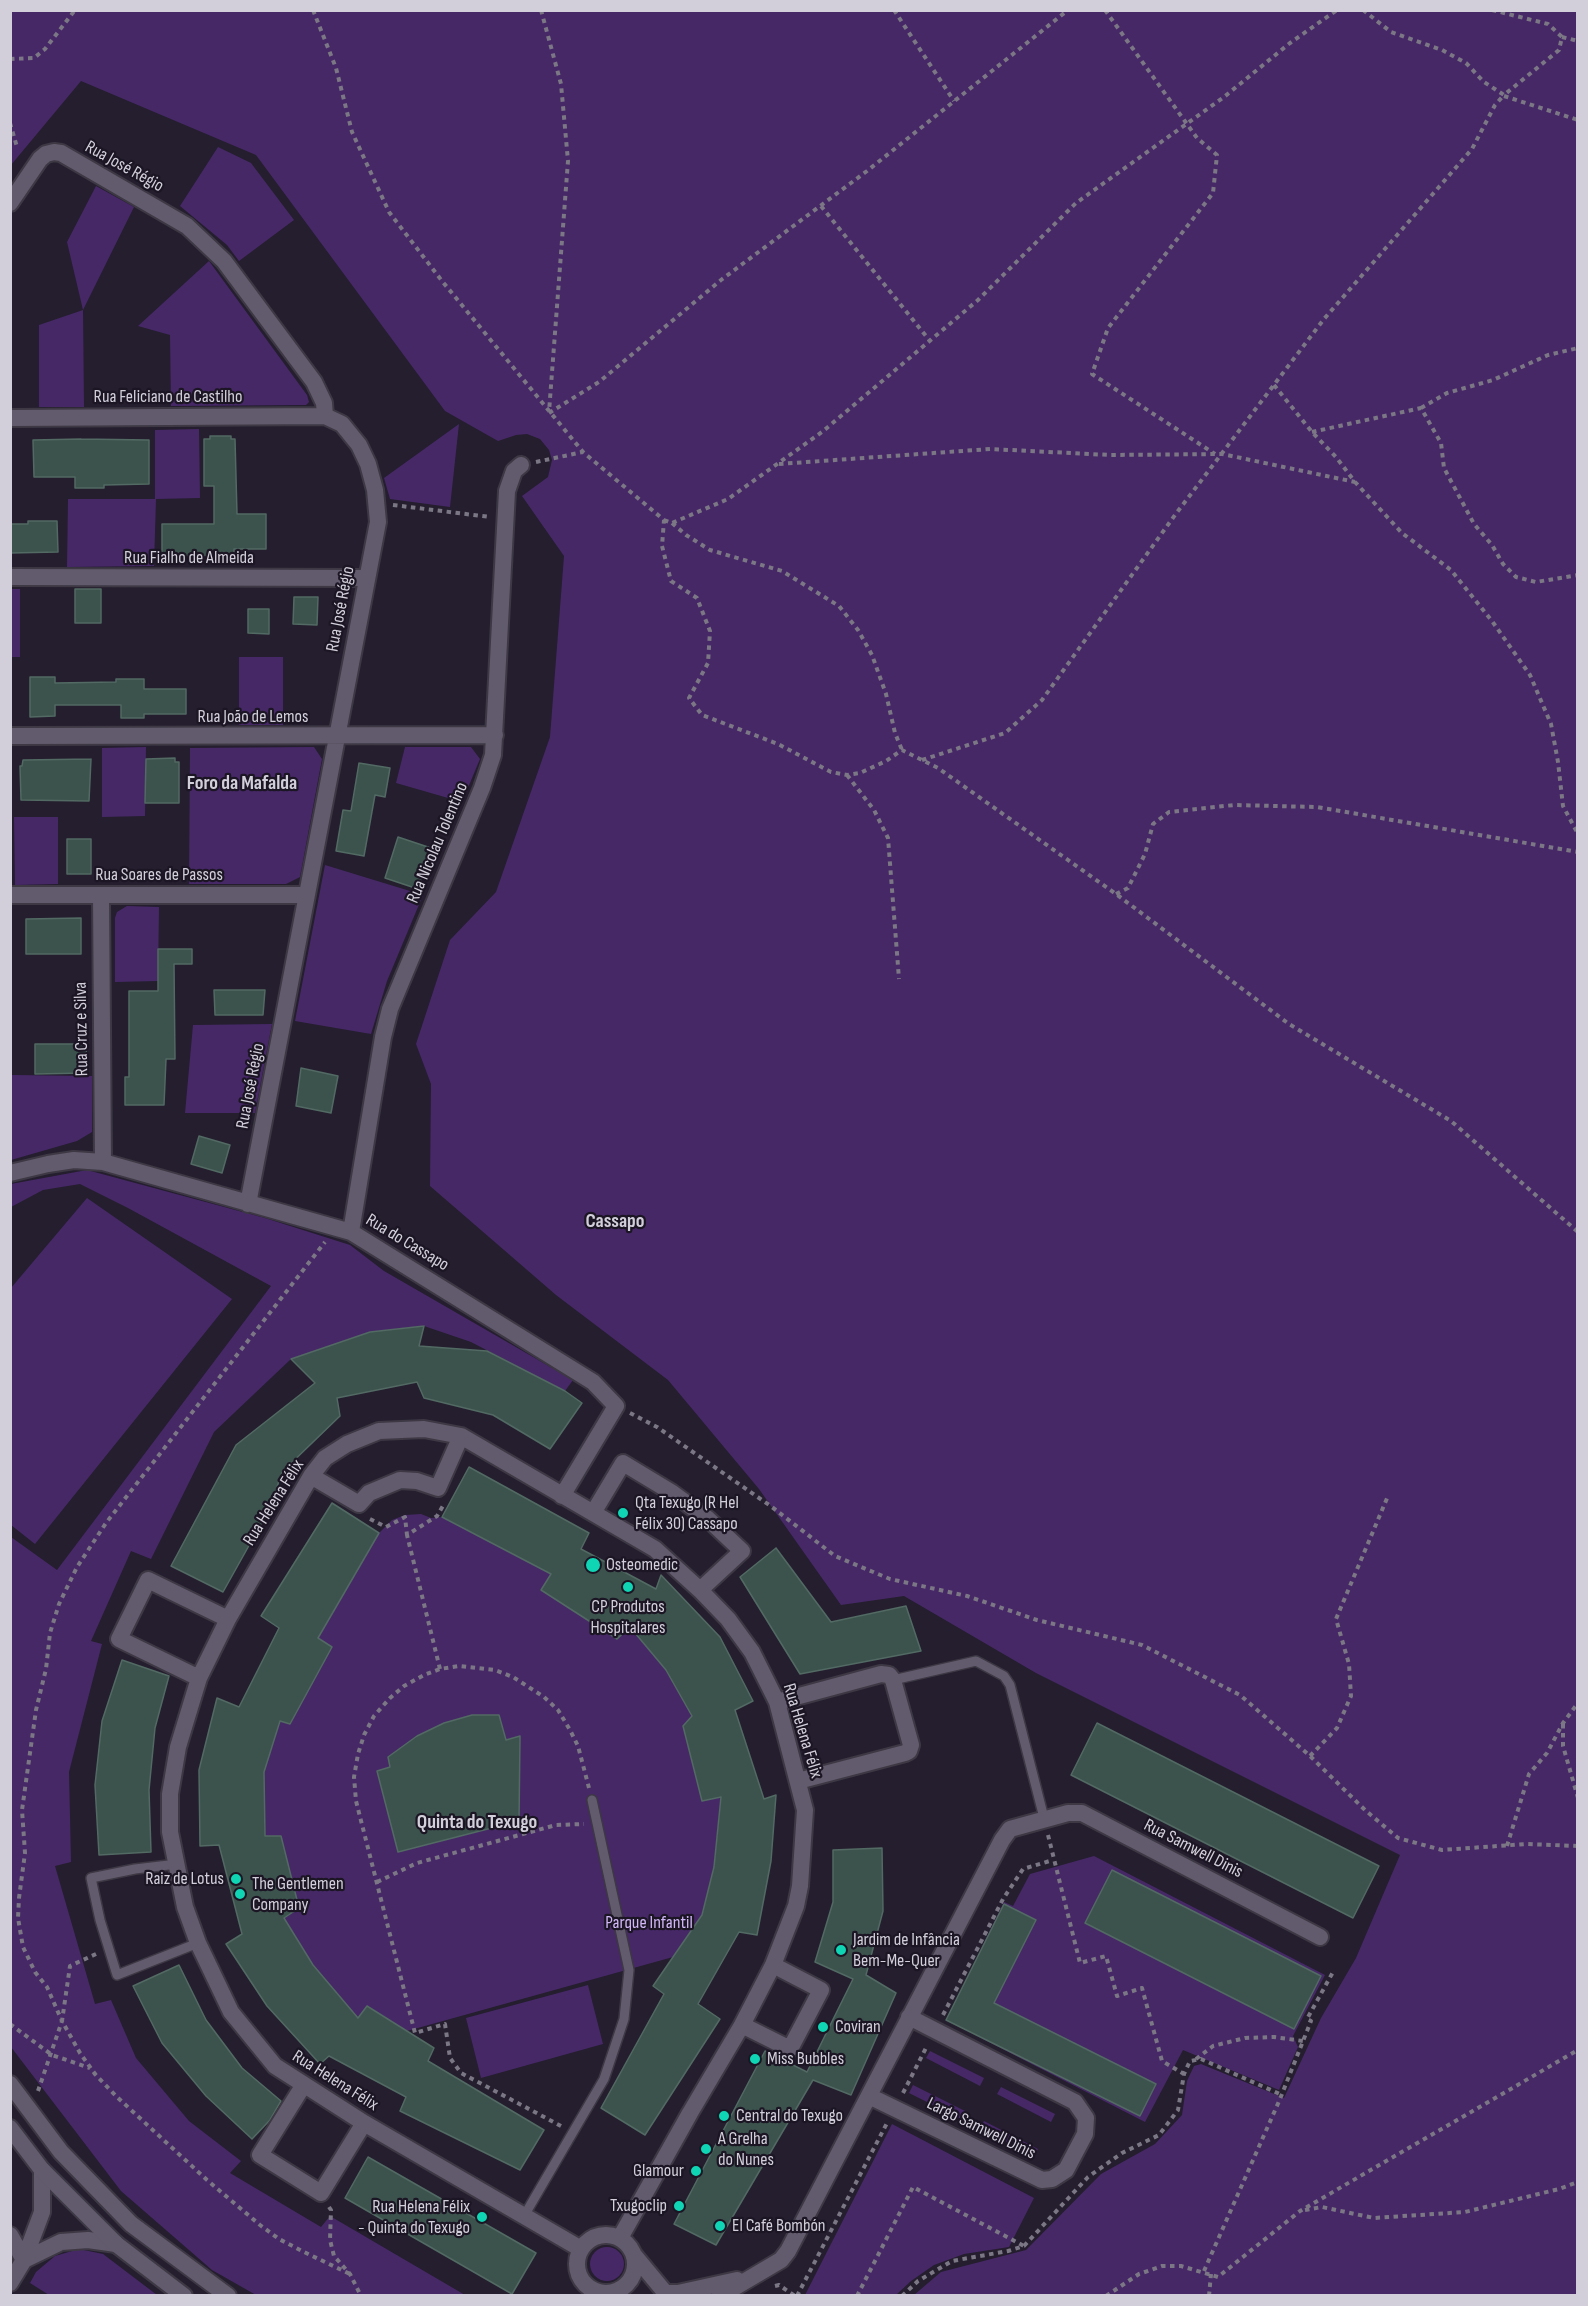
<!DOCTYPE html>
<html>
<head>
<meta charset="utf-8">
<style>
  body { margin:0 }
  #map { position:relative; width:1588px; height:2306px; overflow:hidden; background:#241e2e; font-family:"Sofia Sans Condensed",sans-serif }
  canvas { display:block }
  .frame { position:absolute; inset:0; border:12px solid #d3cfda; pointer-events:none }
</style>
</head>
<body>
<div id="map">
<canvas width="1588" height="2306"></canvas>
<div class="frame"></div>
</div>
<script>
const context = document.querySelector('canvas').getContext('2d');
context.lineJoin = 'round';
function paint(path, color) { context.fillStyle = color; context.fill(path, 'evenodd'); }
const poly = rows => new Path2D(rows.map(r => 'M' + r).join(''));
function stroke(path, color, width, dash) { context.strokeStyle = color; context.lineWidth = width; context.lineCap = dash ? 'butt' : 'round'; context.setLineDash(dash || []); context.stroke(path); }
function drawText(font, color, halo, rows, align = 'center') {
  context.font = font + ' "Sofia Sans Condensed",sans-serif'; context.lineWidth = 4.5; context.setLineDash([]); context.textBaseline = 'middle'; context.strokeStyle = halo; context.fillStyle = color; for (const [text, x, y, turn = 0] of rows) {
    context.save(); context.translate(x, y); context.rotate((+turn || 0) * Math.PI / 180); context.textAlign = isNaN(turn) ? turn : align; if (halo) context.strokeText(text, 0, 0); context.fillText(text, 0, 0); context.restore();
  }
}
paint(poly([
  [11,10,1577,11,1577,2295,914,2295,941,2272,1026,2250,1101,2174,1155,2144,1182,2115,1187,2081,1194,2066,1201,2064,1284,2098,1321,2018,1356,1958,1400,1855,1036,1673,904,1596,841,1605,759,1489,668,1380,556,1295,430,1186,431,1084,416,1044,450,940,496,892,550,737,564,556,522,496,548,477,552,460,549,450,540,439,527,434,516,435,498,441,445,411,256,155,81,81,11,165],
  [218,147,251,163,294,220,239,261,227,245,180,206],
  [96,186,134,207,83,310,84,407,39,407,39,325,83,310,67,242],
  [209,261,307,395,309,402,306,405,171,406,170,335,138,326],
  [459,424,450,507,390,499,384,478],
  [199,429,200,498,156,499,154,566,67,567,68,499,155,499,155,430],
  [11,589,20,589,20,657,11,657],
  [239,657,283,657,283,725,239,725],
  [146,747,145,816,102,817,102,748],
  [314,747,322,759,300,877,286,884,189,884,190,748],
  [405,747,471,747,480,759,462,802,396,783],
  [14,817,58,817,58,884,15,885],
  [325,865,423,895,387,981,371,1034,295,1021],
  [127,906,159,907,158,981,115,982,115,918,117,912],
  [272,1024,255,1113,185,1113,193,1025],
  [11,1075,92,1076,92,1132,77,1141,11,1160],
  [87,1170,265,1218,350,1245,384,1271,573,1380,565,1391,471,1342,424,1326,370,1332,291,1359,214,1432,151,1559,131,1551,91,1641,102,1644,69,1772,71,1862,55,1866,95,2004,111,2000,136,2058,189,2121,241,2161,230,2173,321,2227,330,2216,465,2295,256,2295,212,2270,121,2191,11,2047,11,1537,57,1570,271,1286,128,1208,80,1184,43,1190,11,1207,11,1184],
  [87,1198,232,1299,35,1544,11,1525,11,1288],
  [421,1514,431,1518,442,1517,551,1574,542,1590,616,1639,630,1627,666,1670,692,1716,683,1726,721,1797,714,1867,702,1915,673,1957,407,2031,368,2006,358,2018,313,1965,284,1918,299,1908,281,1836,265,1836,264,1772,280,1721,332,1647,318,1638,379,1533,392,1520,405,1515],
  [1094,1856,1325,1975,1293,2036,1298,2047,1279,2090,1183,2050,1145,2122,946,2020,1004,1902,1013,1906,1030,1874],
  [588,1985,603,2044,481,2078,466,2018],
  [930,2051,984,2078,980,2086,926,2058],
  [913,2085,967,2112,963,2120,909,2093],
  [1001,2087,1055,2114,1051,2122,997,2094],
  [984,2121,1038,2149,1034,2156,980,2129],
  [892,2124,1034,2198,1009,2247,964,2254,934,2265,911,2281,896,2295,805,2295],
  '590 2264a17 17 0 1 1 34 0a17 17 0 1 1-34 0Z',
  [79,2249,103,2254,157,2295,49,2295,30,2283,36,2272,55,2256]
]), '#462867');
const building = poly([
  [210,436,231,436,231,439,235,439,237,514,266,514,266,549,234,549,234,555,162,556,162,524,214,524,214,486,204,486,204,439,210,439,210,436],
  [81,439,149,440,149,484,104,485,104,488,75,488,75,477,34,477,33,440,81,439],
  [28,521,57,521,58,552,10,553,10,524,28,524,28,521],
  [75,589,101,589,101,623,75,623,75,589],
  [294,597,318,597,317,625,293,624,294,597],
  [248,609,269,609,269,634,248,633,248,609],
  [30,677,55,677,55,683,116,682,116,679,144,679,144,689,186,689,186,714,144,714,144,718,121,718,121,705,55,705,55,716,30,717,30,677],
  [175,758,175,762,179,762,179,803,145,803,146,759,175,758],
  [91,759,89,801,21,800,20,766,22,766,23,760,91,759],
  [359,763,390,768,385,797,375,795,364,856,336,851,343,810,351,811,359,763],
  [398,837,431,848,418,889,385,878,398,837],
  [67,839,91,839,91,874,67,874,67,839],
  [81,918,81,954,26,954,26,919,81,918],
  [158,949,192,949,192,964,174,964,175,1059,166,1059,164,1105,125,1105,125,1077,129,1077,129,991,158,991,158,949],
  [214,990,265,990,263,1015,215,1015,214,990],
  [35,1044,86,1044,87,1073,35,1074,35,1044],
  [301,1068,338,1076,331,1113,296,1106,301,1068],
  [199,1136,230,1145,222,1173,191,1164,199,1136],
  [424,1326,419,1346,487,1351,565,1391,582,1403,550,1449,493,1415,424,1398,417,1382,337,1398,340,1416,282,1472,270,1508,223,1592,171,1566,236,1445,315,1383,291,1359,370,1332,424,1326],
  [469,1467,589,1533,581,1549,656,1589,661,1575,720,1637,753,1701,735,1710,764,1799,776,1795,771,1861,757,1935,739,1932,698,2004,720,2019,645,2135,601,2108,664,1994,653,1986,702,1915,714,1867,721,1797,702,1801,683,1726,692,1716,666,1670,630,1627,617,1639,541,1590,551,1574,442,1517,469,1467],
  [332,1503,379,1533,318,1638,332,1647,290,1724,280,1721,264,1772,265,1836,281,1836,299,1908,284,1918,313,1965,358,2018,367,2006,434,2048,428,2061,544,2130,520,2170,400,2111,406,2097,329,2056,320,2064,267,2006,226,1944,242,1934,219,1845,200,1846,199,1770,217,1698,239,1707,279,1628,261,1616,332,1503],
  [776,1548,831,1622,906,1606,921,1651,800,1674,740,1577,776,1548],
  [122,1660,169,1676,155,1728,149,1790,151,1852,99,1855,95,1785,102,1721,122,1660],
  [472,1715,499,1715,506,1740,520,1736,519,1821,398,1852,377,1771,390,1767,388,1757,417,1736,444,1723,472,1715],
  [1097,1723,1379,1866,1353,1918,1071,1775,1097,1723],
  [882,1848,883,1911,866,1975,896,1993,851,2095,813,2080,716,2245,674,2224,765,2051,807,2072,853,1979,815,1962,833,1902,833,1850,882,1848],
  [1112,1870,1321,1976,1294,2029,1085,1923,1112,1870],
  [1004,1904,1036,1920,994,2003,1156,2084,1140,2116,946,2020,1004,1904],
  [179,1965,206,2020,242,2068,281,2101,270,2120,252,2139,206,2096,162,2043,133,1986,179,1965],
  [368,2157,536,2253,512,2294,345,2198,368,2157]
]);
paint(building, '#3c534d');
stroke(building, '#526a63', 1.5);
const service = poly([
  [893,1680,976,1661,1004,1676,1010,1685,1044,1818],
  [177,1864,135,1869,91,1878,100,1920,117,1975,198,1943],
  [524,2216,604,2079,624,2019,629,1970,592,1800],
  [590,2296,594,2290]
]);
const minor = poly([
  [10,203,40,159,46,154,54,152,61,153,187,226,224,261,314,382,324,403,325,416,342,424,359,445,368,464,375,490,378,522,248,1204],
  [10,418,325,416],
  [10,577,367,578],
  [10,736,495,735],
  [10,895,307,895],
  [101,895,103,1162],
  [10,1173,48,1164,74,1160,103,1162,351,1232,593,1382,616,1406,562,1496],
  [351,1232,383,1037,390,1009,482,788,493,755,507,491,514,471,521,465],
  [311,1476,359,1504,369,1493,400,1480,417,1481,438,1488,461,1436],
  [593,1513,623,1463,671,1492,708,1519,742,1551,700,1590],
  [199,1678,119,1639,148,1580,228,1619],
  [777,1702,881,1674,889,1675,893,1680,911,1745,909,1751,905,1753,798,1781],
  [742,2025,790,2049,821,1990,773,1965],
  [303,2086,260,2155,321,2193,364,2123],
  [869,2096,1042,2180,1052,2179,1066,2170,1085,2134,1086,2118,1075,2102,909,2017],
  '577 2264a29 29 0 1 1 58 0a29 29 0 1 1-58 0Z',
  [10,2235,24,2260],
  [581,2249,364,2123,275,2066,231,2012,198,1943,185,1907,170,1832,170,1794,178,1747,199,1678,228,1619,311,1476,325,1458,347,1444,379,1431,424,1429,461,1436,655,1549,700,1590,728,1619,752,1652,777,1702,805,1810,800,1886,796,1906,773,1965,742,2025,690,2113,620,2238],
  [634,2255,668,2296],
  [24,2260,61,2242,88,2240,116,2244],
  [10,2283,24,2260,42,2212,42,2170],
  [666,2293,678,2293,737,2280],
  [720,2296,781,2260,788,2251,1002,1840,1010,1829,1068,1813,1082,1813,1320,1937]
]);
const tertiary = poly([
  [10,2084,61,2152,131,2224,228,2296],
  [10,2128,42,2170,116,2244,184,2296]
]);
stroke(service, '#3d3844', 12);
stroke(minor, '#3d3844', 20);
stroke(tertiary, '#3d3844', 20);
stroke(poly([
  [313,10,336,68,352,132,389,212,442,281,583,452,664,520,662,546,671,581,697,598,710,631,708,663,689,698,702,715,778,744,831,772,847,775,860,773,886,761,902,750,938,768,1116,894,1289,1024,1451,1121,1578,1232],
  [541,10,561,84,568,161,549,412],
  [894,10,954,101],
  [1105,10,1197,138,1217,155,1213,193,1108,328,1092,374,1215,454],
  [1492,10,1548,24,1562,37,1559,50,1504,95],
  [1562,37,1578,41],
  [10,59,34,58,45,49,75,10],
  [1504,96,1578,120],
  [10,123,17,147],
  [821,206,930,341],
  [1274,385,1312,432,1336,457,1355,482,1402,533,1451,570,1492,621,1530,675,1551,724,1558,762,1563,806,1578,834],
  [1421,408,1447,393,1493,380,1548,355,1578,348],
  [549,413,599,382,721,280,867,171,1068,10],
  [1312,432,1421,408,1441,443,1444,468,1474,524,1492,545,1503,564,1516,577,1536,582,1578,575],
  [536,462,583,452],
  [779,464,990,449,1110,455,1222,454,1355,482],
  [393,505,490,517],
  [664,520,672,523,728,499,822,432,978,300,1076,203,1224,97,1290,43,1337,10],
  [672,523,686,535,710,550,782,571,839,606,858,630,872,655,886,694,895,733,902,750],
  [922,760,1005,733,1042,700,1175,515,1324,319,1472,149,1495,105,1504,95,1484,82,1466,63,1442,50,1391,32,1363,10],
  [847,775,874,810,888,838,899,979],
  [1116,894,1128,888,1145,854,1153,824,1169,812,1234,805,1317,807,1578,852],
  [630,1413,657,1427,772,1507,835,1556,890,1579,967,1596,1037,1620,1142,1645,1240,1695,1310,1756,1365,1810,1398,1838,1442,1850,1526,1844,1578,1846],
  [370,1519,386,1527,405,1517,407,1535],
  [440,1669,407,1535,437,1516,444,1504],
  [1563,1724,1563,1746,1578,1798],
  [1310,1756,1337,1728,1351,1696,1349,1664,1336,1619,1388,1496],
  [1048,1835,1080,1963,1106,1956,1117,1996,1142,1988,1162,2061,1184,2074],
  [1507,1846,1529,1774,1547,1753,1563,1723,1578,1703],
  [377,1882,417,1863,556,1825,584,1824],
  [96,1954,70,1966,62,2021,80,2053,95,2074,117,2097,207,2180,260,2225,279,2239,304,2252,350,2274],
  [943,2015,1003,1899,1023,1869,1053,1860],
  [10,2024,52,2055,90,2068],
  [1196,2059,1213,2046,1245,2038,1274,2037,1303,2041],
  [38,2091,62,2021,47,1987,35,1972,23,1947,18,1918,19,1898,25,1853,22,1810,36,1710,46,1669,50,1633,59,1604,77,1567,106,1523,325,1242],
  [903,2093,927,2046],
  [561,2126,461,2073,450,2058,445,2024,415,2033,356,1801,354,1777,358,1754,364,1735,374,1716,390,1698,404,1686,424,1675,440,1669,459,1666,495,1670,513,1677,544,1697,558,1710,570,1730,578,1746,589,1788],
  [329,2207,331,2210,330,2240,334,2256,350,2274,361,2296],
  [1305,2210,1322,2207,1374,2218,1465,2212,1559,2189,1578,2182],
  [1204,2271,1280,2099,1311,2021,1307,2019,1333,1972],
  [775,2286,779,2285,795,2296],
  [797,2296,887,2123],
  [857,2296,913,2187,1024,2246],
  [902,2296,918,2281,952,2261,1008,2251,1024,2246,1088,2177,1122,2153,1159,2135,1178,2110,1184,2074,1190,2061,1201,2059,1282,2095],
  [1106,2296,1139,2274,1162,2266,1181,2266,1218,2277,1300,2211,1578,2050],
  [1209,2296,1211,2274]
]), '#7c7785', 4, [4.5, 4.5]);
stroke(service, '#625b6d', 9);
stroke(minor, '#625b6d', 16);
stroke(tertiary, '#625b6d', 16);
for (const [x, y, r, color] of [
  [623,1513,6,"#10d5b4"],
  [593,1565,8,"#10d5b4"],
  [628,1587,6,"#10d5b4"],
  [236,1879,6,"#10d5b4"],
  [240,1894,6,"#10d5b4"],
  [841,1950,6,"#10d5b4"],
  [823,2027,6,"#10d5b4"],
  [755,2059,6,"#10d5b4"],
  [724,2116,6,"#10d5b4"],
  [706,2149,6,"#10d5b4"],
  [696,2171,6,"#10d5b4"],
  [679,2206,6,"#10d5b4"],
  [482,2217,6,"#10d5b4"],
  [720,2226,6,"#10d5b4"]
]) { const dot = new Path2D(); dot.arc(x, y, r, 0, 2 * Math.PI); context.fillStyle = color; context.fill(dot); stroke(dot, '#1b1524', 2); }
drawText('18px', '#d3cfda', '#1b1524', [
  ["Rua José Régio",124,167,29],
  ["Rua Feliciano de Castilho",168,397],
  ["Rua Fialho de Almeida",189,558],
  ["Rua José Régio",341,609,-79],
  ["Rua João de Lemos",253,717],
  ["Rua Nicolau Tolentino",438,843,-67],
  ["Rua Soares de Passos",159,875],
  ["Rua Cruz e Silva",82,1029,-91],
  ["Rua José Régio",251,1086,-79],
  ["Rua do Cassapo",407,1243,31],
  ["Rua Helena Félix",274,1503,-58],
  ["Rua Helena Félix",802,1731,73],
  ["Rua Samwell Dinis",1193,1849,27],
  ["Rua Helena Félix",335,2081,32],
  ["Largo Samwell Dinis",981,2129,26]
]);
drawText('18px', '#d3cfda', '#1b1524', [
  ["Qta Texugo (R Hel",635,1503],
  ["Félix 30) Cassapo",635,1524],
  ["Osteomedic",606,1565],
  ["CP Produtos",628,1607,"center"],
  ["Hospitalares",628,1628,"center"],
  ["Raiz de Lotus",224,1879,"right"],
  ["The Gentlemen",252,1884],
  ["Company",252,1905],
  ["Jardim de Infância",853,1940],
  ["Bem-Me-Quer",853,1961],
  ["Coviran",835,2027],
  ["Miss Bubbles",767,2059],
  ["Central do Texugo",736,2116],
  ["A Grelha",718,2139],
  ["do Nunes",718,2160],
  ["Glamour",684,2171,"right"],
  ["Txugoclip",667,2206,"right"],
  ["Rua Helena Félix",470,2207,"right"],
  ["- Quinta do Texugo",470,2228,"right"],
  ["El Café Bombón",732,2226]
], 'left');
drawText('18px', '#d1b7f7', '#1b1524', [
  ["Parque Infantil",649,1923]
]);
drawText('bold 20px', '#d3cfda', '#1b1524', [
  ["Foro da Mafalda",242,784],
  ["Cassapo",615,1222],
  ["Quinta do Texugo",477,1823]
]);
</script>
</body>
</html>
